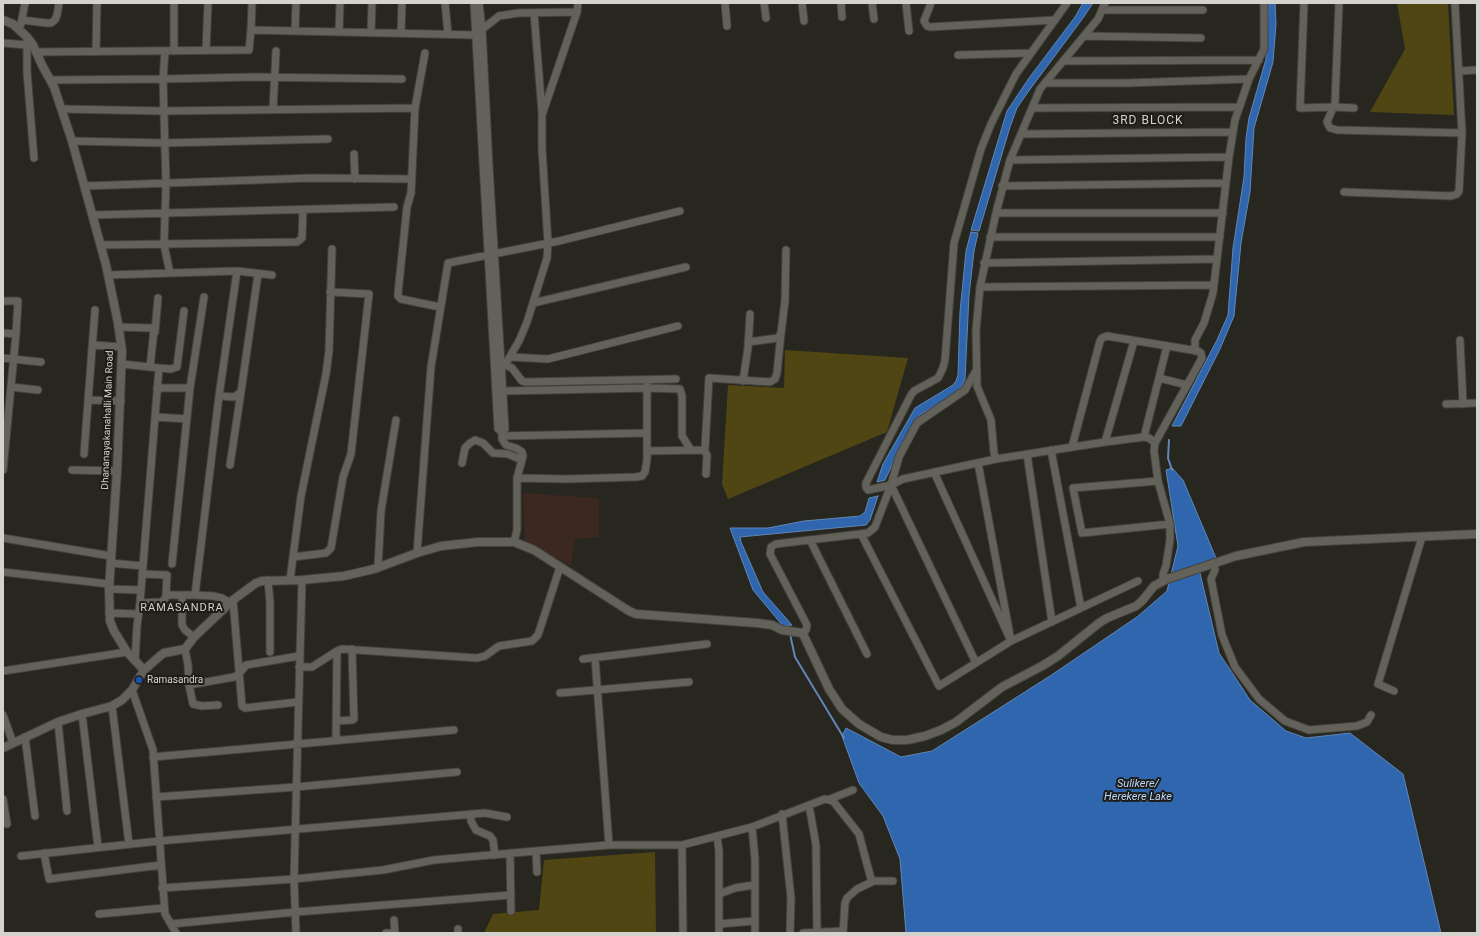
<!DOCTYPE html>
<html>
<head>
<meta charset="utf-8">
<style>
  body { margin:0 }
  #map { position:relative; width:1480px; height:936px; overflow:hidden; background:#27261f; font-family:Roboto,sans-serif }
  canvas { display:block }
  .frame { position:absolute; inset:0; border:4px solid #d3d2cd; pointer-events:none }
</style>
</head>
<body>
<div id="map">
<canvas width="1480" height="936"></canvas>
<div class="frame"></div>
</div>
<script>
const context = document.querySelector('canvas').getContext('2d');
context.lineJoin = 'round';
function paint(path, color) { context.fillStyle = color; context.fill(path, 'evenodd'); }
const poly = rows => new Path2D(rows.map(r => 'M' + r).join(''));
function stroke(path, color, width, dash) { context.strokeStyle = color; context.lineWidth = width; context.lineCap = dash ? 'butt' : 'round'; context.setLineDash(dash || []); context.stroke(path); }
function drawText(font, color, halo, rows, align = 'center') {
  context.font = font + ' Roboto,sans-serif'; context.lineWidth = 4; context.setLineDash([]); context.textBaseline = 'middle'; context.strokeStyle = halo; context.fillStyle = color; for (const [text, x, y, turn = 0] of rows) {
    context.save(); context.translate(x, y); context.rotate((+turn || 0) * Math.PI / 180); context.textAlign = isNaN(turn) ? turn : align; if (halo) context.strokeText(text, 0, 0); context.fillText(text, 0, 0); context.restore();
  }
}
paint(poly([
  [523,493,599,498,599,537,575,539,571,566,525,541]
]), '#3a2821');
paint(poly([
  [1397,3,1448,3,1454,115,1370,112,1405,49],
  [785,350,908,358,887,432,728,499,722,484,728,385,784,388],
  [655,852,656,933,484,933,493,914,539,910,544,860]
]), '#504614');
const water = poly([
  [1083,3,1093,3,1083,18,1028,92,1017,108,1010,127,979,231,971,230,1007,111,1029,78,1075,17,1083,3],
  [1269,3,1275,3,1276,24,1273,62,1254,128,1250,192,1241,243,1234,316,1220,349,1181,426,1172,426,1217,340,1228,315,1233,248,1244,177,1246,138,1249,118,1266,59,1269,3],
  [971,232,978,233,974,251,969,295,965,379,960,390,920,415,914,422,896,457,885,480,877,482,883,464,915,408,953,385,956,381,958,375,960,312,966,251,971,232],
  [1172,468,1183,480,1216,558,1199,569,1219,653,1250,700,1286,731,1306,738,1350,733,1403,774,1441,933,906,933,900,859,883,816,859,783,842,736,846,728,901,757,932,751,1050,676,1137,617,1167,591,1178,546,1166,470,1172,468],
  [878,496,870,520,866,525,740,537,741,542,763,592,792,625,783,626,753,590,730,528,768,528,804,521,860,516,865,512,869,498,878,496]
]);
paint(water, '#3066ae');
stroke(water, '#6186b7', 1);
stroke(poly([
  [1169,440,1168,458,1172,470],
  [790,634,795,657,844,738]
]), '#6186b7', 2);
const minor = poly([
  [445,3,448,34],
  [474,3,498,429,502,432,505,429,489,166,482,29,479,3],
  [725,3,727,26],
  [764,3,766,18],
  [802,3,804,21],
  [841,3,842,17],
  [872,3,874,19],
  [906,3,909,31],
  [931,3,924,21,927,26,930,27,1055,20],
  [1304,3,1300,108,1335,107,1354,108],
  [1339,3,1335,103,1327,122,1330,128,1337,130,1462,133],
  [1102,10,1203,10],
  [534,13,542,112],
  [22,20,47,23,51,23,55,20,57,15,59,3],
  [21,24,25,3],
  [251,30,252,3],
  [295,31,296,3],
  [339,32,340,3],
  [371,33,372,3],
  [401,33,402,3],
  [1084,36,1201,38],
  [27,37,27,72,34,158],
  [3,43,27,45],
  [206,50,208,3],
  [165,51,163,79,166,184,164,245,170,273],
  [174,51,174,3],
  [36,52,249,50,251,30,475,35,499,16,518,13,577,12],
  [96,52,97,3],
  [425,53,415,108,411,193,407,207,398,293,398,296,401,299,440,307],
  [958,55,1031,53],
  [1063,61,1259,60],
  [1459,71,1477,70],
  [51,80,163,79,253,77,402,79],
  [1045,83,1127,83,1249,79],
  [1032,108,1239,107],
  [62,109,163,111,415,108],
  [273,109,276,51],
  [1022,134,1233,132],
  [72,141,164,143,328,139],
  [354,154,355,179],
  [1010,160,1229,157],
  [85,186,311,178,412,179],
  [1002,186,1226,183],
  [1344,192,1451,196,1457,194,1459,191,1462,133,1455,5],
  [996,213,1223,213],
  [92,215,394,207],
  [990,237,1220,237],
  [101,245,297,242,302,238,303,210],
  [984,263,1217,259],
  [237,271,272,275],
  [108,275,237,271,219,396,195,595,182,595,182,625,185,630,194,637],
  [980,287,1214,285],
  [3,301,18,301,16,334,3,470],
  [533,303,686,267],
  [118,327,151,328,154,330,150,367],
  [155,332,158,298],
  [3,333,16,334],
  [1460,340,1463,404],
  [748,342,778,338,781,333,785,301,786,250],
  [93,345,122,347],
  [1195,351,1195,340,1204,323,1213,293,1229,157,1235,120,1249,79,1264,49,1264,3],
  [510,357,548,359,678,326],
  [3,358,41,362],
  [122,364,159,368,140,603],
  [505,365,512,368,522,381,526,382,676,379],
  [159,368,171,369,177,367,184,311],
  [501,368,505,365,519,341,527,322,547,258,548,243,542,149,542,115,577,12,578,3],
  [1159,378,1187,385],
  [743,381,748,348,750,314],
  [647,383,647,388,680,389,682,396,682,436,691,450],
  [11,387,38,390],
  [157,388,190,388],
  [502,391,647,388,647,460,645,472,642,476,636,477,567,479,517,478],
  [219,396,234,397,241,392,258,274],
  [88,400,121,401],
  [1446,404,1477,403],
  [155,417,187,419],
  [502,433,502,439,506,445,516,448,522,452,523,456,517,478,517,530,514,542],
  [502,436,646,433],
  [1144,437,1167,346],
  [1105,442,1134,341],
  [1072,447,1100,341,1102,338,1107,336,1198,351,1201,353,1202,358,1155,443,1154,451,1158,481,1170,524,1170,540,1166,566,1163,574,1163,581],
  [704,450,707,455,706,474],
  [1051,450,1081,608],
  [647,451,702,450,705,449,709,378,770,382,775,379,777,373,781,333],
  [84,454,95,310],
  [1027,454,1052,622],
  [996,459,994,453,991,420,977,386,976,331,980,287,996,213,1010,160,1040,89,1098,19,1105,3],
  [462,463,465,448,470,443,475,440,483,443,493,453,508,454,522,460],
  [978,463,1011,641,1138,581],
  [230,465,241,392],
  [72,470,117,471],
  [1158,481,1073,488,1082,533,1170,524],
  [891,485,868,490,866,487,866,483,911,395,914,391,938,378,943,368,945,360,954,243,981,149,991,124,1016,74,1067,3],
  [861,534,939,686,1011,641,934,472],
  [3,538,111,556],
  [810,540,867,654],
  [417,553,431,367,448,263,559,241,680,211],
  [293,557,326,553,331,548,343,477,351,454,369,294,330,292],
  [110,563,143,566],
  [1214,563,1215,570,1211,579,1222,635,1235,667,1259,699,1285,721,1309,730,1357,726,1367,722,1371,715],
  [172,564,190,388,204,297],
  [378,568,381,511,396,420],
  [3,572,109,584],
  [142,574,167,575,166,595],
  [268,580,270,603,270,652],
  [290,580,301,496,326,374,329,351,332,249],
  [109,589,141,590],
  [195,595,213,596,222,598,230,603],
  [233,600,242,706,245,708,298,702],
  [109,613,138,614],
  [802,633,806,630,807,625,770,554,771,547,776,544,868,533,875,527,891,485,903,479,996,459,1105,442,1144,437,1149,438,1155,443],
  [185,649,188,665,189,685,193,704,202,706,218,705],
  [595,658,609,845],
  [583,659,707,644],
  [135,661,137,626,140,603,161,602,165,599,166,595,182,595],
  [976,663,891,485,899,457,917,423,965,390,977,369],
  [299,667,312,667,337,651,342,649,477,658,485,656,499,646,532,641,538,635,560,567],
  [3,671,127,652],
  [189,685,234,677,239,674,246,665,299,656],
  [132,690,153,750,165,914,176,933],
  [1394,691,1378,684,1422,537],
  [560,693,689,682],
  [112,706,129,844],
  [82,714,98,847],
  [3,715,13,743],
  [336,721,352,720,354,719,352,649],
  [58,722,67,811],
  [25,737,35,816],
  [336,740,337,651],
  [153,757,454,730],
  [156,797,296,787,457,772],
  [3,799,7,824],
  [830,799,853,790],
  [809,805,816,845,817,933],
  [471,814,471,821,476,830,490,836,493,840,495,855],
  [782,814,791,898,790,933],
  [752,827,755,859,755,933],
  [717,836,719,851,719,933],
  [682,845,683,933],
  [536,851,537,872],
  [44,853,49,879,161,865],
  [510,853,511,911],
  [21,856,159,841,485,813,507,817],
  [162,888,294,879,383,870,434,860,536,851,609,845,682,845,752,827,825,799,833,801,859,834,871,879,874,881,893,881],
  [719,894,735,888,754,885],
  [99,914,164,908],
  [394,920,395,933],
  [171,924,296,912,511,895],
  [719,924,754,921],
  [458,929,458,933],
  [296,933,294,879,302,580],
  [386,933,393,933],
  [803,933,843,931],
  [843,933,845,903,847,898,857,889,874,881]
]);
const tertiary = poly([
  [3,20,13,24,27,37,33,45,42,65,54,87,72,141,106,265,118,323,122,351,117,471,109,589,110,621,114,631,127,652,144,670],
  [3,748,58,722,82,714,112,706,122,700,132,690,144,670,160,656,164,653,185,649,194,637,233,600,256,583,262,581,302,580,344,576,374,569,417,553,441,546,478,542,514,542,534,550,629,611,636,614,757,623,772,625,782,630,802,633,804,636,829,689,842,709,859,724,881,737,893,740,907,740,925,736,941,730,956,722,1002,687,1042,666,1058,656,1099,623,1107,618,1136,606,1142,601,1154,586,1167,579,1236,556,1304,542,1477,534]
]);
stroke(minor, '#43423c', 9);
stroke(tertiary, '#43423c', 10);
stroke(minor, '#63625a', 7);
stroke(tertiary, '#63625a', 8);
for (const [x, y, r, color] of [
  [139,680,4,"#1a4fb4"]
]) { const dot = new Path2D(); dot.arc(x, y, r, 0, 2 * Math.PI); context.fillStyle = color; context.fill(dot); stroke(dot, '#1d1c16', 1.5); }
drawText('10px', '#d3d2cd', '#1d1c16', [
  ["Dhananayakanahalli Main Road",108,420,-88]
]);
drawText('10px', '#d3d2cd', '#1d1c16', [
  ["Ramasandra",147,680]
], 'left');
context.letterSpacing = '1px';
drawText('11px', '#d3d2cd', '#1d1c16', [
  ["RAMASANDRA",182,608]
]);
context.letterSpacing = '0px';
drawText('italic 11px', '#bad7fe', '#1d1c16', [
  ["Sulikere/",1138,784],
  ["Herekere Lake",1138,797]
]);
context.letterSpacing = '1px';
drawText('12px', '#d3d2cd', '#1d1c16', [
  ["3RD BLOCK",1148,121]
]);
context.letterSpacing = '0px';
</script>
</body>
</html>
